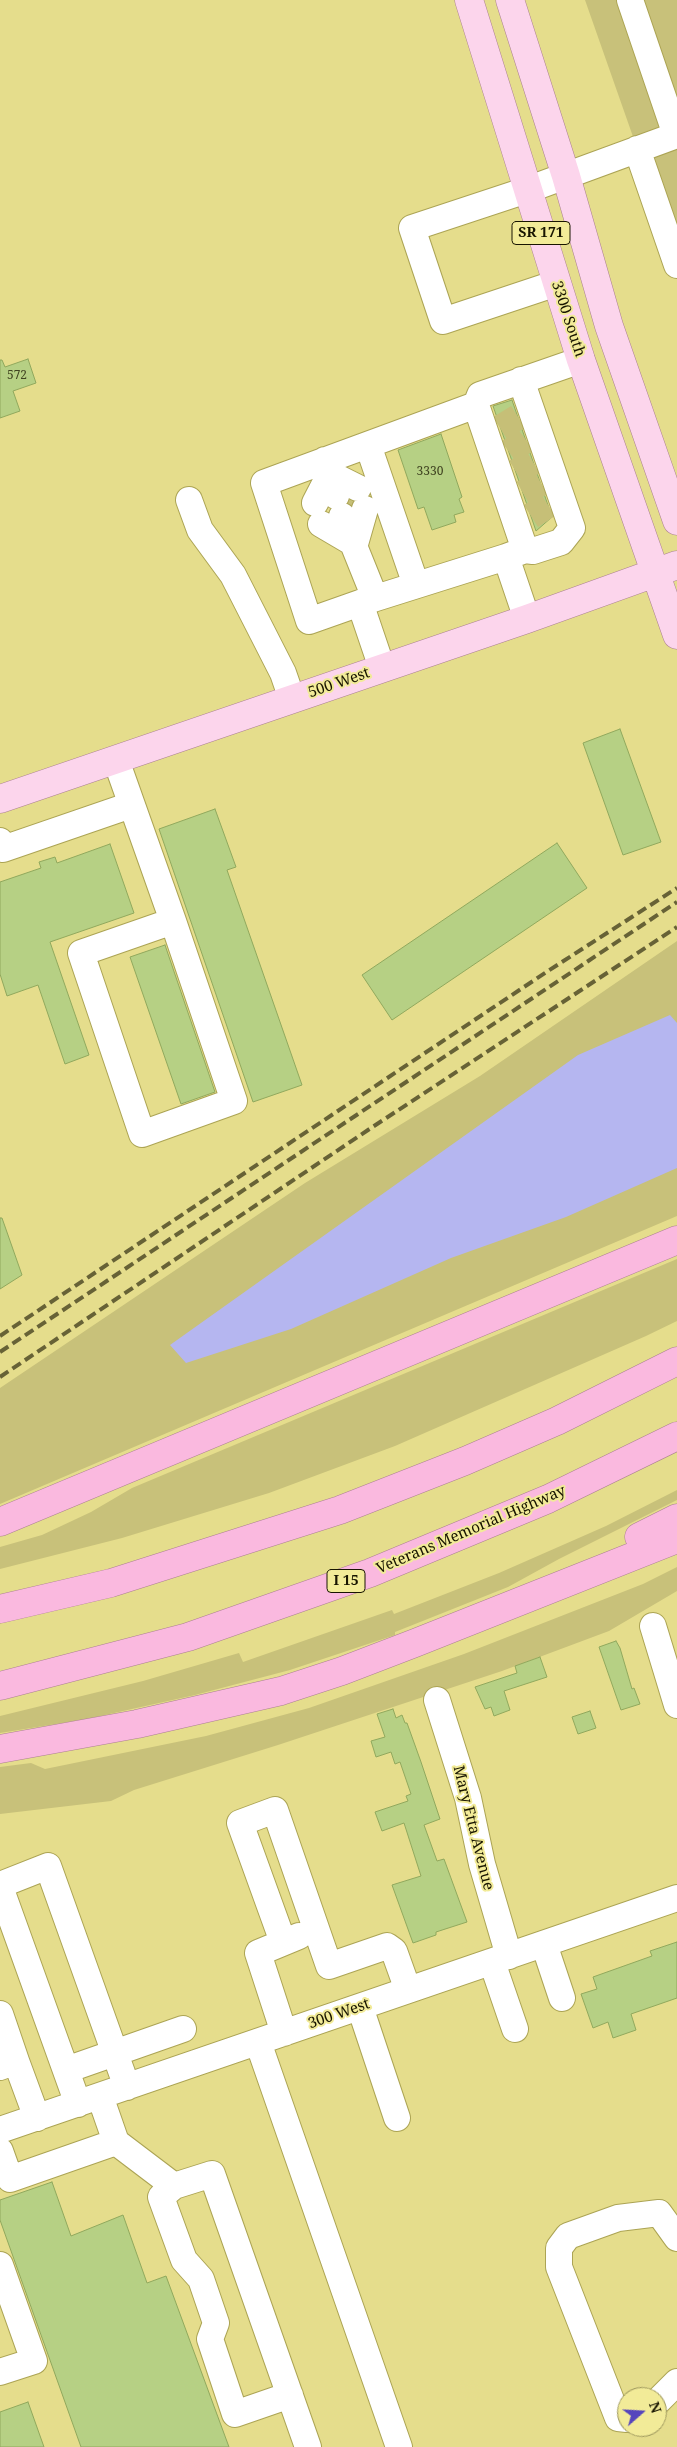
<!DOCTYPE html>
<html>
<head>
<meta charset="utf-8">
<style>
  body { margin:0 }
  #map { position:relative; width:677px; height:2447px; overflow:hidden; background:#e5dd8c; font-family:"Noto Serif",serif }
  canvas { display:block }
  .north { position:absolute; left:617px; top:2387px; width:50px; height:50px; box-sizing:border-box; background:#f2eb98; border:1px solid #9b955b; border-radius:50%; rotate:71deg; font-size:14px; font-weight:700; line-height:20px; text-align:center; color:#181500 }
  .north::after { content:''; display:block; margin:auto; width:18px; height:22px; background:#5645bd; clip-path:polygon(50% 0,100% 100%,50% 72%,0 100%) }
</style>
</head>
<body>
<div id="map">
<canvas width="677" height="2447"></canvas>
<div class="north">N</div>
</div>
<script>
const context = document.querySelector('canvas').getContext('2d');
context.lineJoin = 'round';
function paint(path, color) { context.fillStyle = color; context.fill(path, 'evenodd'); }
const poly = rows => new Path2D(rows.map(r => 'M' + r).join(''));
function stroke(path, color, width, dash) { context.strokeStyle = color; context.lineWidth = width; context.lineCap = dash ? 'butt' : 'round'; context.setLineDash(dash || []); context.stroke(path); }
function drawText(font, color, halo, rows, align = 'center') {
  context.font = font + ' "Noto Serif",serif'; context.lineWidth = 4; context.setLineDash([]); context.textBaseline = 'middle'; context.strokeStyle = halo; context.fillStyle = color; for (const [text, x, y, turn = 0] of rows) {
    context.save(); context.translate(x, y); context.rotate((+turn || 0) * Math.PI / 180); context.textAlign = isNaN(turn) ? turn : align; if (halo) context.strokeText(text, 0, 0); context.fillText(text, 0, 0); context.restore();
  }
}
paint(poly([
  [585,0,677,0,677,262],
  [677,941,677,1216,0,1504,0,1388,305,1183,480,1076],
  [677,1259,677,1321,646,1336,395,1446,269,1493,122,1538,0,1569,0,1547,42,1535,91,1512,132,1488],
  [677,1490,677,1500,559,1559,508,1587,395,1632,395,1635,290,1670,195,1695,87,1719,0,1733,0,1716,143,1681,239,1653,243,1662,392,1610,394,1614,499,1573,606,1526],
  [677,1567,677,1591,609,1631,502,1671,278,1745,134,1790,111,1801,0,1814,0,1767,31,1763,45,1769,206,1736,309,1708,464,1654,643,1584]
]), '#c8c17a');
paint(poly([
  [670,1015,677,1023,677,1168,566,1217,451,1258,291,1329,186,1363,170,1345,578,1055]
]), '#b5b6f0');
const building = poly([
  [28,359,36,383,13,391,20,411,0,418,0,360,2,360,5,367,28,359],
  [512,400,552,517,536,531,493,406,512,400],
  [441,434,462,497,459,499,464,512,454,515,456,522,432,530,424,507,418,509,398,450,441,434],
  [620,729,661,842,623,855,583,743,620,729],
  [215,809,236,867,227,870,302,1085,253,1102,159,829,215,809],
  [557,843,587,888,392,1020,362,975,557,843],
  [110,844,134,913,50,942,89,1055,65,1064,38,985,7,996,0,974,0,882,41,868,39,862,55,857,57,863,110,844],
  [165,945,215,1092,181,1104,130,957,165,945],
  [0,1218,2,1218,22,1275,0,1289,0,1218],
  [616,1641,620,1648,632,1689,634,1688,640,1704,621,1710,599,1647,616,1641],
  [540,1657,547,1677,504,1691,510,1710,494,1716,491,1707,485,1709,475,1687,517,1673,515,1666,540,1657],
  [393,1709,396,1718,402,1715,405,1723,407,1723,421,1762,440,1819,424,1825,437,1861,444,1859,467,1922,436,1932,436,1935,413,1943,392,1885,421,1876,404,1823,382,1831,375,1812,408,1801,406,1796,411,1794,400,1762,395,1764,391,1752,376,1757,371,1741,385,1737,377,1714,393,1709],
  [590,1711,596,1728,578,1734,572,1717,590,1711],
  [677,1942,677,1998,631,2014,636,2030,613,2038,608,2022,593,2028,581,1994,597,1989,593,1977,652,1956,650,1951,677,1942],
  [52,2182,71,2236,123,2215,147,2283,166,2276,229,2447,81,2447,0,2220,0,2200,52,2182],
  [28,2402,44,2447,0,2447,0,2412,28,2402]
]);
paint(building, '#b6d084');
stroke(building, '#90a85d', 1);
stroke(poly([
  [500,428,518,417],
  [509,452,526,440],
  [516,472,533,462],
  [348,492,354,512],
  [523,493,541,483],
  [531,516,548,505]
]), '#c6bf77', 26, [26, 13]);
const minor = poly([
  [630,0,676,135],
  [637,149,677,265],
  [557,283,443,321,412,228,527,190,677,135],
  [521,380,572,528,561,542,533,551,525,550],
  [368,445,416,585],
  [325,460,336,496],
  [330,474,358,488],
  [189,500,200,530,233,575,283,673,292,699],
  [315,503,330,474],
  [342,516,375,598],
  [321,524,355,544],
  [355,544,365,509],
  [360,603,309,621,264,483,476,405],
  [527,619,506,557,525,550,476,405,480,395,581,360],
  [382,668,360,603,506,557],
  [116,760,173,921,234,1101,142,1134,81,953,173,921],
  [0,841,3,849,131,805],
  [653,1626,677,1705],
  [437,1700,468,1798,482,1864,509,1956],
  [0,1885,48,1866,127,2087],
  [0,1887,78,2104],
  [283,1942,240,1823,275,1810,329,1966,387,1946,394,1951,408,1990],
  [544,1944,562,1998],
  [492,1962,515,2029],
  [360,2007,397,2118],
  [0,2014,16,2061],
  [284,2033,258,1953,299,1936],
  [258,2042,399,2447],
  [0,2067,16,2061,37,2118],
  [66,2070,183,2029],
  [100,2096,116,2142,174,2186,212,2174,308,2447],
  [0,2130,677,1898],
  [0,2151,10,2179,116,2142],
  [174,2186,161,2197,184,2260,201,2279,216,2323,210,2339,235,2414,290,2395],
  [0,2265,34,2361,0,2372],
  [657,2402,677,2382],
  [627,2419,618,2418,559,2267,559,2248,568,2236,618,2218,659,2213,677,2238]
]);
const major = poly([
  [469,0,581,360,677,635],
  [510,0,566,176,609,326,677,521],
  [0,799,527,619,677,565]
]);
const highway = poly([
  [0,1522,677,1240],
  [639,1537,677,1518],
  [0,1609,111,1583,340,1510,465,1461,557,1421,677,1361],
  [0,1686,188,1637,370,1573,548,1499,677,1436],
  [0,1749,137,1724,281,1691,342,1671,415,1643,677,1539]
]);
stroke(minor, '#aca454', 28);
stroke(major, '#ab8091', 29);
stroke(highway, '#ab8091', 29);
stroke(minor, '#fff', 26);
stroke(major, '#fcd5ec', 28);
stroke(highway, '#fab9df', 28);
stroke(poly([
  [0,1336,548,971,677,888],
  [0,1352,677,902],
  [0,1377,368,1130,677,927]
]), '#676236', 4, [10, 5]);
drawText('12px', '#404421', null, [
  ["572",17,376],
  ["3330",430,472]
]);
for (const [x, y, w] of [
  [541,233,58],
  [346,1581,38]
]) { const box = new Path2D(); box.roundRect(x - w / 2, y - 11.5, w, 23, 4); context.fillStyle = '#f2eb98'; context.fill(box); stroke(box, '#181500', 1); }
drawText('bold 14px', '#181500', null, [
  ["SR 171",541,233],
  ["I 15",346,1581]
]);
drawText('15px', '#181500', '#f2eb98', [
  ["3300 South",568,319,72],
  ["500 West",339,683,-19],
  ["Veterans Memorial Highway",471,1530,-23],
  ["Mary Etta Avenue",473,1828,76],
  ["300 West",339,2014,-19]
]);
</script>
</body>
</html>
